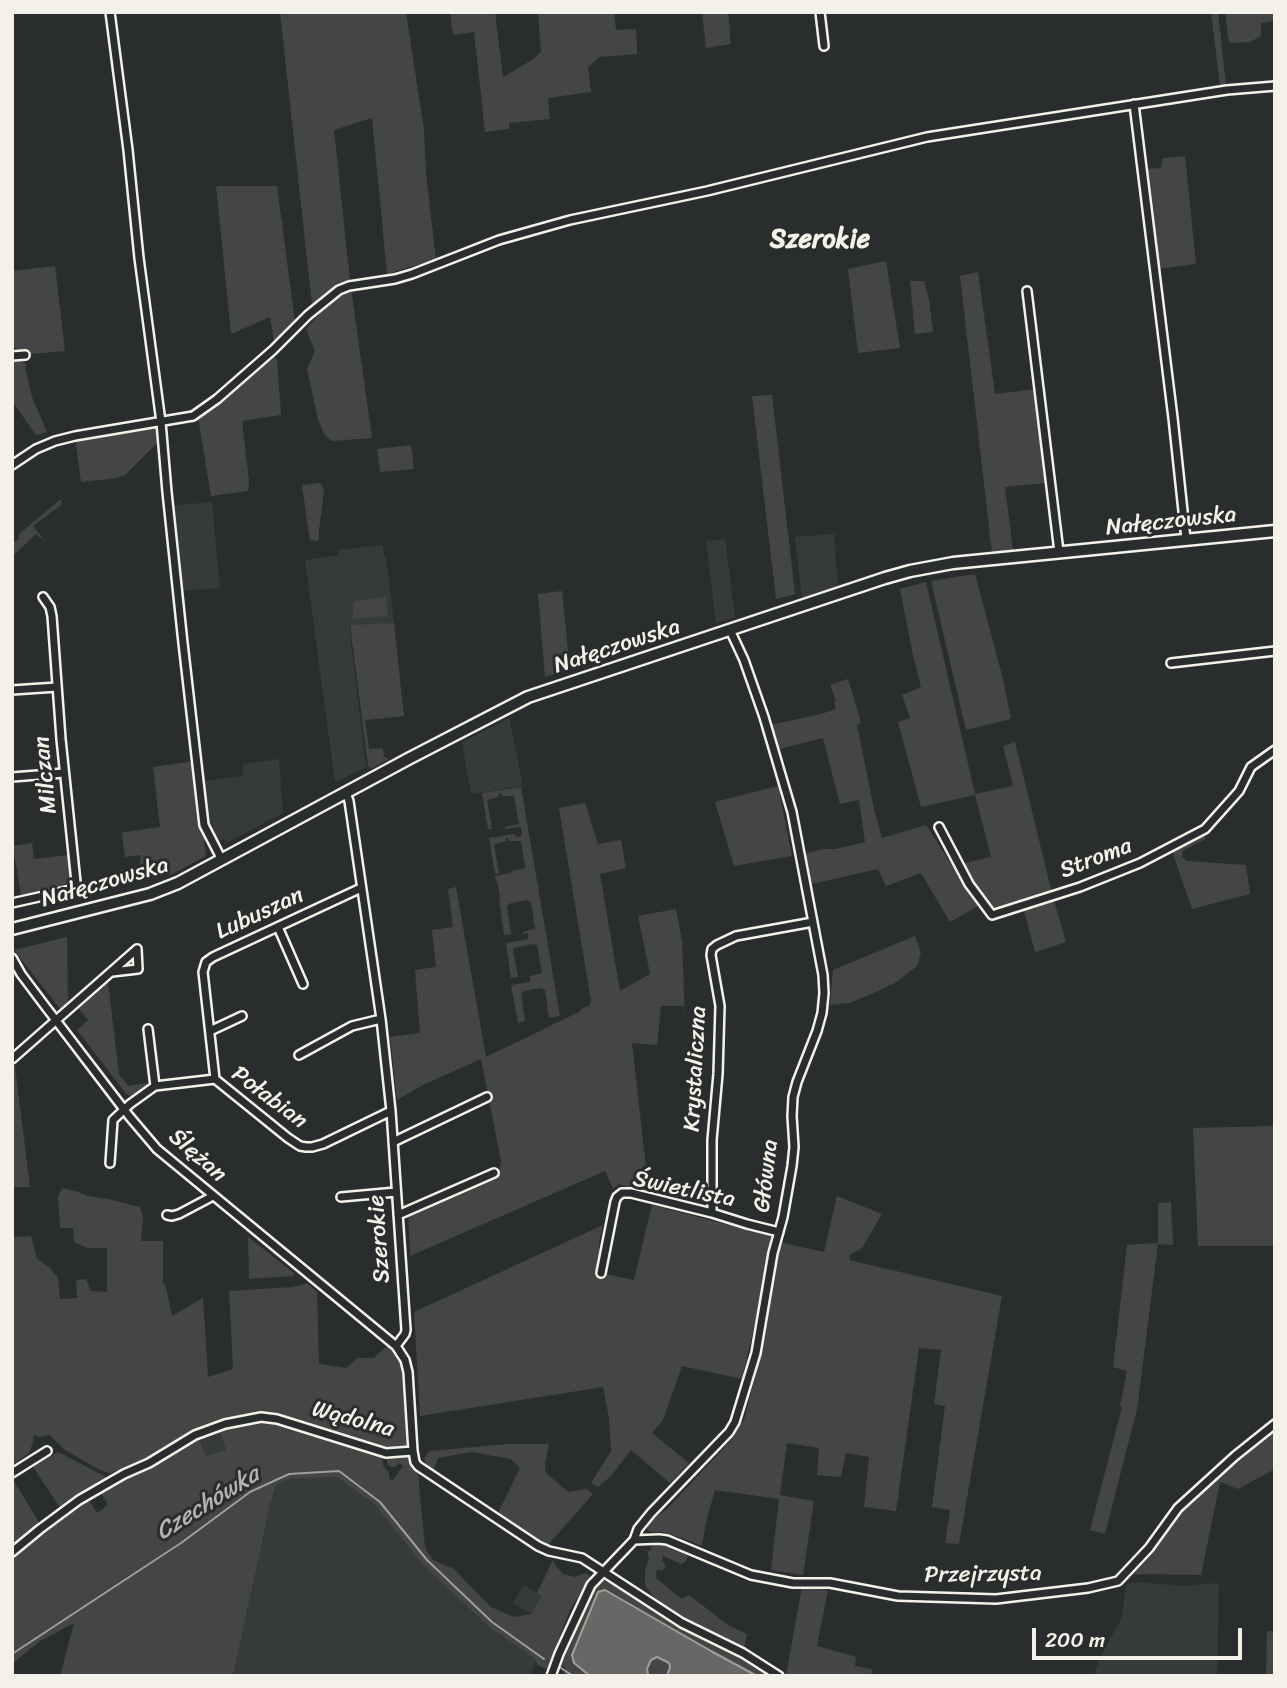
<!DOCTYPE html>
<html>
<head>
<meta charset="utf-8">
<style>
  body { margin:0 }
  #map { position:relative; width:1287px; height:1688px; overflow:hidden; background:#2a2d2e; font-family:Sriracha,sans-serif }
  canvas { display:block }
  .frame { position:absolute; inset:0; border:14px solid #f4f1e8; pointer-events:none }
  .scale { position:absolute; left:1032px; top:1628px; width:210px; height:32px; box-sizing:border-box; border:4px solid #f4f1e8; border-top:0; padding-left:9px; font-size:21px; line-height:24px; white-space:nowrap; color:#f4f1e8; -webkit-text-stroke:5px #2a2d2e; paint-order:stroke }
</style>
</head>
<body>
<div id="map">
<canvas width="1287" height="1688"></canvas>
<div class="frame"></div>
<div class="scale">200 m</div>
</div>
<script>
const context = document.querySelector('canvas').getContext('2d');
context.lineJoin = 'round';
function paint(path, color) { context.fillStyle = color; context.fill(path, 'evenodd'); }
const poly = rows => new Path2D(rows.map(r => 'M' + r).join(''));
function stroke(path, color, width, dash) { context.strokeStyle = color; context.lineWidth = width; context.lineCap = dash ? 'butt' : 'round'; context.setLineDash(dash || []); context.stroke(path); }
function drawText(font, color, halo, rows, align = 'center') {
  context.font = font + ' Sriracha,sans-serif'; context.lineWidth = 6; context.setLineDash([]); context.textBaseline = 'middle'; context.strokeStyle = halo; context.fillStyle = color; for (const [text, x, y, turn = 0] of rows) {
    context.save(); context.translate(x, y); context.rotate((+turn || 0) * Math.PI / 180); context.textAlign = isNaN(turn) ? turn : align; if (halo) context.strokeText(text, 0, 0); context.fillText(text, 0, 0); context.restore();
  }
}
paint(poly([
  [212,502,220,588,179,591,170,506],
  [834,534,838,587,802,600,795,537],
  [725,539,735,617,716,623,706,541],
  [383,545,384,556,386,557,394,623,349,626,366,767,335,782,305,560,338,555,338,550],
  [509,718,523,786,471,794,462,742],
  [279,759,283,813,226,843,224,839,218,842,209,829,203,781,243,776,243,764],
  [219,1430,226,1450,206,1456,200,1436],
  [337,1477,374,1504,423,1565,489,1627,517,1646,536,1660,531,1676,233,1676,270,1505,276,1485,290,1479],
  [1141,1582,1180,1586,1219,1583,1217,1676,1094,1676,1099,1660,1122,1617,1126,1584],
  [524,1585,541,1595,531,1614,513,1603]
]), '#373a3a');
paint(poly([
  [280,12,406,12,424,130,426,174,436,259,387,274,372,118,334,130,350,281,337,286,312,305],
  [450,12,495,12,503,77,532,60,541,52,538,12,614,12,616,30,636,29,637,54,600,57,588,67,591,92,548,98,550,119,509,123,509,129,485,132,474,32,453,35],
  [702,12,728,12,731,44,706,48],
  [1211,12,1218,12,1226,85,1220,86],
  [1225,12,1273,12,1274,21,1261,23,1261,36,1250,42,1229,43],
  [1185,156,1196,264,1158,269,1145,169,1161,168,1163,158],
  [216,186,277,186,295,322,274,341,270,317,231,334],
  [886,261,900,348,858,353,848,269],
  [55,266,65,351,31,354,18,350,12,345,12,271],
  [978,272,995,394,1037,389,1045,483,1005,487,1013,551,992,553,960,276],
  [910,281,924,281,929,299,933,332,915,334],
  [351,288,372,438,332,441,324,434,318,419,307,369,315,351,306,329,326,306,341,293],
  [271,356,277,359,281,415,242,421,249,481,248,491,211,496,198,417],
  [17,358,27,365,25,367,32,397,47,432,36,435,12,401,12,359],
  [772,395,795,594,776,599,752,396],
  [144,427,157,429,159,441,125,475,117,478,81,482,75,437],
  [411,445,414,469,380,472,377,449],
  [320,483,324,489,323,499,319,530,319,539,317,541,310,540,309,535,302,485],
  [61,499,61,505,33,526,46,542,36,534,12,557,12,543,19,539,19,534],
  [975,574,1003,679,1011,719,966,730,931,581],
  [926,582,975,794,1013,786,1003,746,1015,742,1052,893,993,911,962,864,991,857,975,795,921,807,898,722,910,718,902,695,921,687,912,651,900,589],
  [562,591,570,669,545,677,538,594],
  [386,597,388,616,353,619,353,603,356,601],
  [394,623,404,716,365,720,369,749,383,748,384,757,389,759,371,769,368,766,350,625],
  [848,679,861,722,857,725,874,809,882,838,926,825,978,906,950,922,921,873,886,886,878,869,808,885,802,854,824,849,836,849,865,842,859,800,840,804,823,738,776,750,770,725,821,714,836,709,834,702,836,701,830,685],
  [195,761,206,856,172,874,136,881,141,855,125,857,122,833,119,833,160,827,153,767],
  [778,786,792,856,734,866,715,802],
  [521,787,560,1016,549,1018,545,990,540,988,524,991,524,992,521,993,525,1021,518,1023,511,985,530,982,530,976,542,973,537,945,533,944,517,947,513,949,518,977,511,978,506,943,528,939,528,933,523,934,523,932,535,929,531,902,527,900,511,903,507,906,511,934,504,935,499,898,500,897,497,881,496,881,495,876,511,873,512,871,525,868,521,841,509,841,508,838,506,838,506,841,494,845,499,873,495,874,489,838,514,834,517,837,522,836,521,827,505,829,505,827,519,824,514,796,502,796,501,793,499,794,499,797,487,800,492,829,488,829,482,793],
  [585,803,598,844,621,840,626,868,600,874,620,991,650,974,638,916,676,909,682,941,685,1020,684,1006,661,1006,657,1045,632,1043,649,1195,619,1184,613,1189,605,1171,410,1256,408,1213,500,1169,501,1161,481,1059,423,1085,397,1100,390,1037,420,1033,415,970,436,967,432,930,453,927,448,889,456,887,486,1057,579,1012,583,1008,590,1005,591,1001,559,808],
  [1202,835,1206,839,1183,850,1182,857,1187,861,1246,865,1250,894,1192,909,1172,851],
  [32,843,34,859,68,855,71,873,69,881,63,885,21,895,13,846],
  [124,869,126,879,85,889,81,888,82,881,85,884,101,880],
  [1054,901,1066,942,1035,952,1024,911],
  [915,936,921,952,917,966,895,983,867,996,849,1003,830,1005,833,970],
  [67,937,68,1003,61,1010,14,950],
  [108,982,119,1074,128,1086,148,1083,132,1096,127,1095,77,1030,88,1020,78,1008],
  [15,1066,30,1187,12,1187,12,1068],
  [1273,1126,1275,1246,1198,1246,1193,1128],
  [62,1188,79,1192,87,1196,108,1199,140,1207,143,1217,141,1241,163,1241,163,1282,166,1287,172,1316,203,1298,208,1377,233,1369,229,1291,293,1287,307,1283,317,1292,319,1364,347,1368,357,1358,374,1358,387,1346,395,1353,401,1366,408,1442,405,1449,386,1449,321,1430,283,1415,255,1414,204,1427,180,1440,157,1456,110,1473,100,1470,65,1450,49,1435,38,1437,36,1435,33,1437,34,1440,29,1453,12,1465,12,1237,31,1236,37,1259,50,1268,58,1278,60,1299,77,1298,76,1280,86,1279,91,1291,107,1292,107,1248,88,1248,74,1242,73,1228,60,1228,58,1196],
  [837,1196,882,1214,862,1248,850,1255,849,1260,1002,1296,959,1544,945,1543,950,1510,932,1507,945,1406,934,1404,941,1350,919,1348,896,1511,864,1507,869,1457,846,1453,841,1477,817,1475,819,1448,787,1443,780,1495,814,1501,803,1575,771,1570,779,1499,715,1490,706,1522,702,1546,676,1536,662,1532,651,1532,647,1529,649,1522,667,1509,730,1441,744,1420,755,1377,779,1242,824,1252],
  [1171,1202,1173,1245,1158,1244,1137,1409,1105,1534,1090,1530,1122,1407,1120,1406,1127,1371,1113,1367,1127,1245,1158,1243,1158,1203],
  [652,1205,771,1236,755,1323,742,1379,682,1366,663,1420,652,1433,689,1463,670,1483,631,1450,611,1476,598,1487,591,1483,611,1451,609,1418,603,1387,420,1416,414,1312,603,1225,599,1242,601,1273,634,1280],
  [248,1237,294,1273,294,1276,249,1279],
  [302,1262,388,1332,388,1335,301,1263],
  [258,1421,272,1422,299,1430,328,1441,380,1454,382,1457,383,1465,389,1473,389,1478,392,1481,403,1466,399,1463,395,1467,391,1467,387,1464,387,1459,391,1456,408,1455,418,1473,425,1548,433,1560,454,1569,491,1607,514,1617,531,1614,541,1596,537,1593,553,1560,556,1566,563,1574,574,1577,586,1573,591,1577,570,1610,547,1669,537,1665,536,1660,517,1646,489,1627,423,1565,374,1504,337,1477,290,1479,276,1485,270,1505,233,1676,60,1676,74,1623,40,1641,12,1664,12,1557,25,1545,88,1499,97,1513,108,1505,101,1493,148,1468,199,1436,206,1456,226,1450,219,1430],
  [1275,1428,1275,1469,1238,1489,1220,1482,1201,1575,1146,1574,1128,1575,1153,1548,1182,1509,1237,1457],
  [509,1444,549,1444,545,1464,546,1473,568,1492,586,1489,593,1494,547,1546,497,1515,520,1468,511,1459,471,1452,438,1458,433,1471,427,1468,424,1459,429,1451],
  [58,1452,108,1478,75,1498,61,1509,33,1467],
  [14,1481,40,1524,24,1535,23,1539,12,1547,12,1482],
  [654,1544,666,1545,688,1556,686,1561,681,1564,663,1556,662,1561,666,1566,662,1571,658,1569,655,1573,657,1575,656,1578,682,1599,689,1595,728,1625,747,1634,743,1653,668,1614,645,1586,645,1571,649,1558,647,1550,650,1551,652,1546,648,1545],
  [604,1581,608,1581,708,1641,745,1658,773,1676,562,1676,566,1668,561,1665,595,1585,597,1582],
  [802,1587,828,1590,817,1646,856,1657,855,1666,872,1669,871,1676,786,1676],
  [1267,1631,1275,1631,1275,1676,1266,1676]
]), '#444645');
const water = poly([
  [605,1590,711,1651,757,1676,667,1676,670,1667,669,1663,657,1657,651,1660,647,1669,648,1674,651,1676,590,1676,574,1663,572,1655,598,1592,605,1590]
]);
paint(water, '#676866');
stroke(water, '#9f9f9a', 2);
stroke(poly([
  [12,1654,181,1543,250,1492,289,1474,339,1471,380,1502,427,1560,492,1622,544,1659],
  [561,1668,573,1676]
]), '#9f9f9a', 2);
const minor = poly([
  [110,12,128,150,139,258,161,422,167,492,183,643,204,825,222,860],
  [820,12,824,46],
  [1134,104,1173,418,1186,539],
  [1027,291,1059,552],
  [12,356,25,355],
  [12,465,36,449,55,441,75,436,193,416,217,399,273,350,308,315,339,290,349,286,395,279,412,274,499,240,570,220,707,191,927,137,1227,90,1275,86],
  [1171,663,1275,651],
  [12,690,57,687],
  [12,777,64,773],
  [346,793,349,801,381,1019,391,1111,406,1330,405,1334,396,1346],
  [939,827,969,884,992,915,1080,887,1140,863,1205,829,1239,791,1251,767,1275,750],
  [12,903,70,890,76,882,61,739,52,616,50,607,43,597],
  [278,927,303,984],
  [12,958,21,974,45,1006,129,1116,157,1149,396,1346,405,1360,408,1372,413,1451,415,1462,418,1466,538,1546,549,1551,582,1558,682,1623,743,1653,779,1676],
  [112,972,138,969,137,949],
  [148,1029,155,1086],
  [210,1031,242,1016],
  [299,1055,352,1026,381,1019],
  [12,1059,137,949],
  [215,1079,203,972,206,962,213,957,361,888],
  [393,1142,487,1097],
  [110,1163,113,1120,130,1104,155,1086,215,1079,288,1138,300,1146,306,1147,312,1147,323,1144,391,1111],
  [341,1197,396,1192],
  [712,1213,712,1140,718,1074,720,1006,711,955,712,949,717,945,736,936,813,922],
  [167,1215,172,1216,179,1214,213,1196],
  [398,1215,494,1173],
  [601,1273,615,1202,617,1197,622,1193,631,1193,712,1213,747,1224,779,1232],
  [12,1473,47,1451],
  [634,1540,659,1539,667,1540,751,1575,793,1583,830,1583,898,1596,996,1599,1088,1588,1118,1581,1149,1548,1178,1508,1235,1456,1275,1424],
  [12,1552,40,1529,79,1500,124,1474,149,1463,195,1435,225,1424,261,1417,277,1419,386,1453,413,1451],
  [551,1676,559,1654,591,1585,634,1540,638,1529,651,1513,729,1432,735,1422,756,1353,773,1253,783,1217,792,1166,794,1147,792,1116,793,1097,797,1082,817,1031,822,1013,824,993,823,975,792,812,764,717,744,660,730,630]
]);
const secondary = poly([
  [12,929,150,894,178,883,410,758,528,697,885,578,910,571,953,563,1275,531]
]);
stroke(minor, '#f4f1e8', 12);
stroke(secondary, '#f4f1e8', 15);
stroke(minor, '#2a2d2e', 7);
stroke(secondary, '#2a2d2e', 10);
drawText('23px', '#f4f1e8', '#2a2d2e', [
  ["Nałęczowska",1171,522,-6],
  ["Nałęczowska",617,647,-18],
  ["Milczan",46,775,-96],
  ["Stroma",1096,859,-21],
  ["Nałęczowska",105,883,-16],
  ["Lubuszan",260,914,-25],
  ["Krystaliczna",696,1069,-87],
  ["Połabian",269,1098,37],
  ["Ślężan",197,1156,41],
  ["Główna",767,1176,-83],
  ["Świetlista",684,1190,12],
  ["Szerokie",380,1239,-94],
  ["Wądolna",353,1420,15],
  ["Przejrzysta",983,1575,-1]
]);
drawText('italic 24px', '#b5b3ae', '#2a2d2e', [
  ["Czechówka",208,1504,-32]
]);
drawText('bold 26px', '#f4f1e8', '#2a2d2e', [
  ["Szerokie",820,240]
]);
</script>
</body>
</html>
